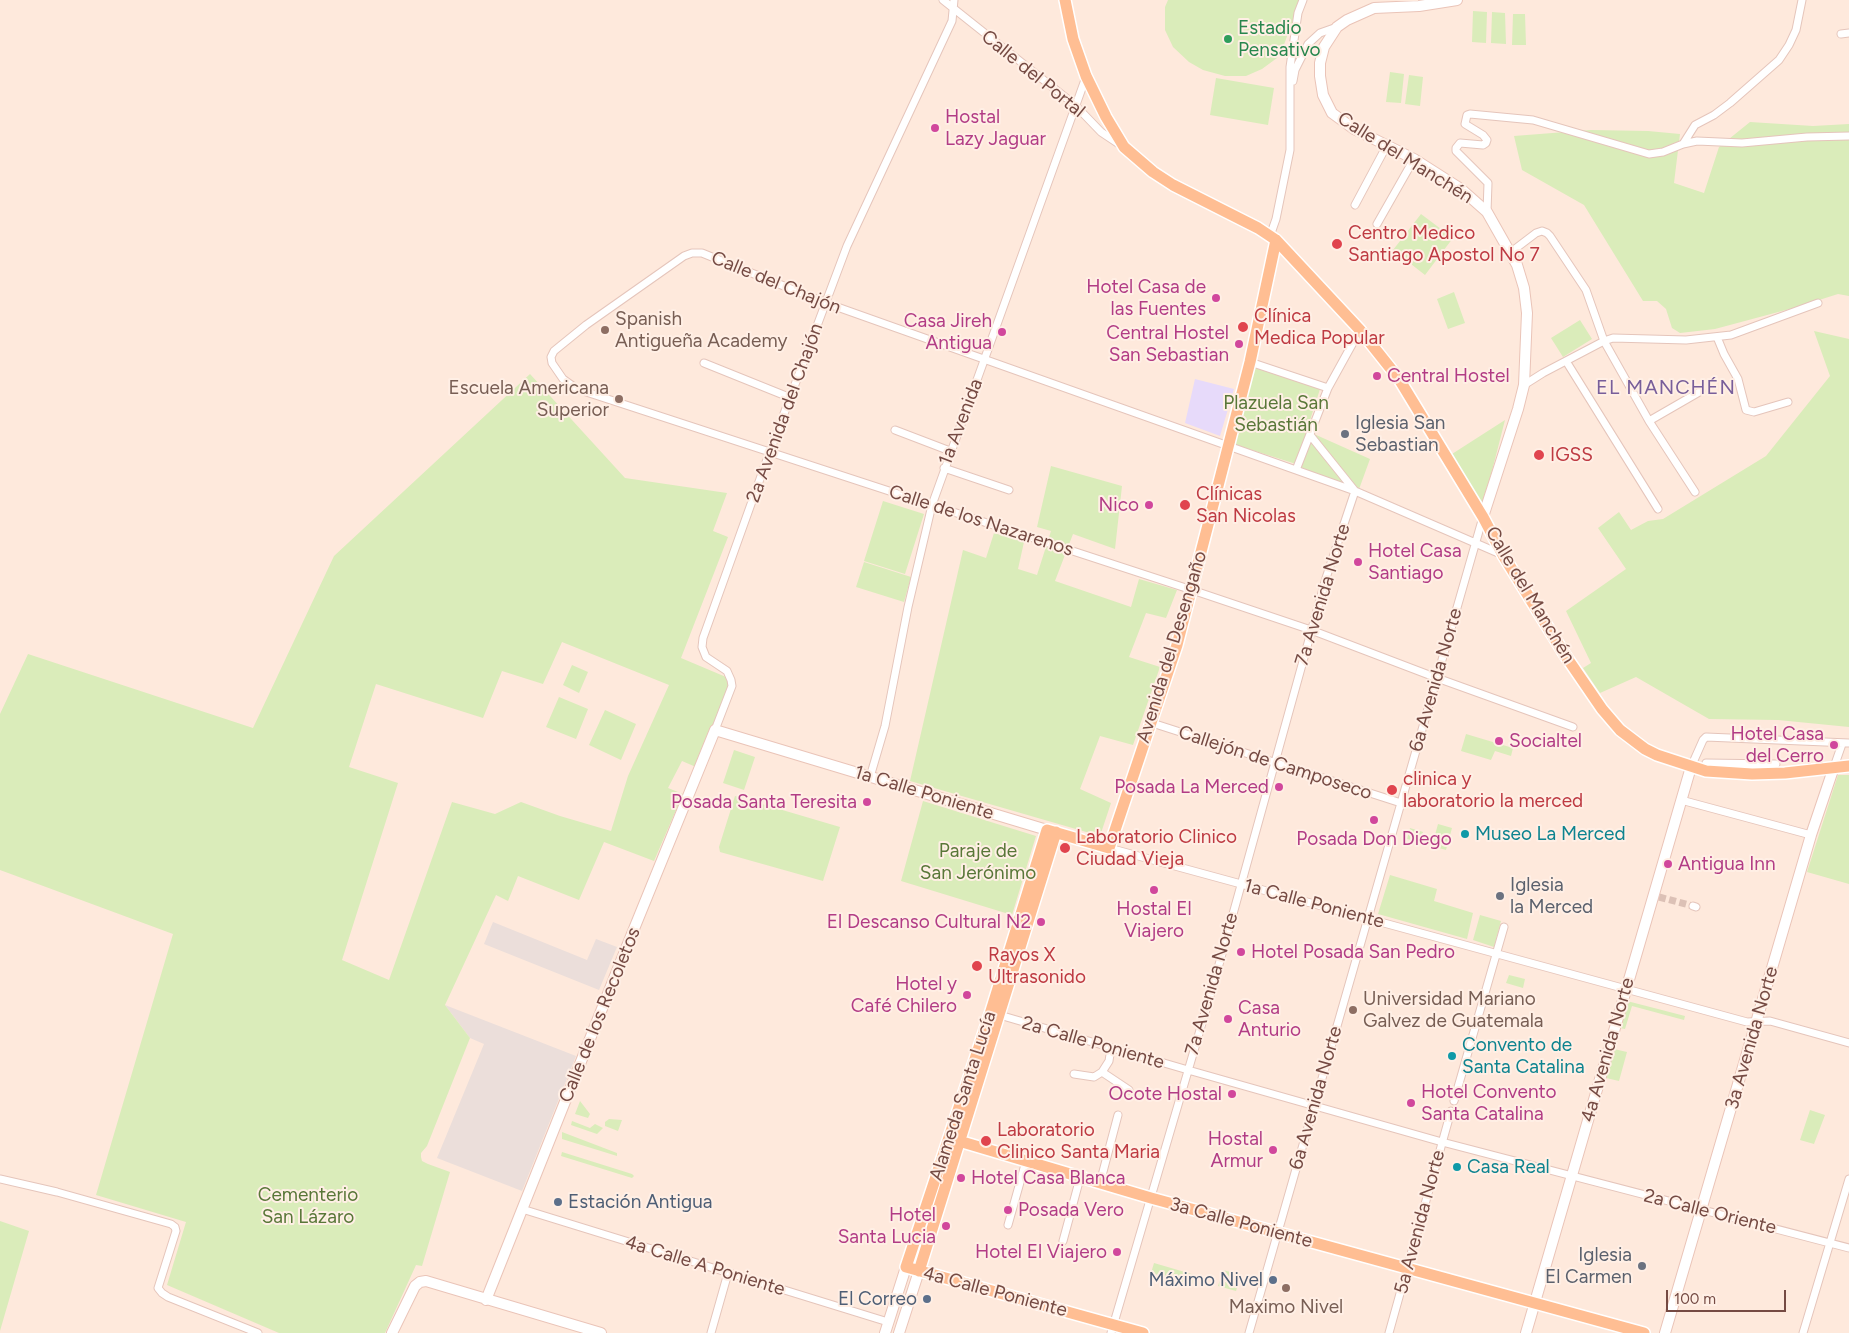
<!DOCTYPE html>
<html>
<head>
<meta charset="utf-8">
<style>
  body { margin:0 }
  #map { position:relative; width:1849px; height:1333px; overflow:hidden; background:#fee9dc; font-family:Figtree,sans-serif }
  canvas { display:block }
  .scale { position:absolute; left:1666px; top:1290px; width:120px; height:22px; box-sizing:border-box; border:2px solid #754a43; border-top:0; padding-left:6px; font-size:15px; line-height:18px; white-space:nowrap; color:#754a43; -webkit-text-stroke:4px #ffefe5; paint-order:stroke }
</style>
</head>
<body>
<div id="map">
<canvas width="1849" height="1333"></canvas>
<div class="scale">100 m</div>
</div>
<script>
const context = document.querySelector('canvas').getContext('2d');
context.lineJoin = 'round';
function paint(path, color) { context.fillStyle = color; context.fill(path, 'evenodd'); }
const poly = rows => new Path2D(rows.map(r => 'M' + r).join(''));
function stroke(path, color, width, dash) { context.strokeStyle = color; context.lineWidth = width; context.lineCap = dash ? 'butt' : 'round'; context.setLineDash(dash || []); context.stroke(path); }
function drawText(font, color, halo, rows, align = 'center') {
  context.font = font + ' Figtree,sans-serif'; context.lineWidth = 4; context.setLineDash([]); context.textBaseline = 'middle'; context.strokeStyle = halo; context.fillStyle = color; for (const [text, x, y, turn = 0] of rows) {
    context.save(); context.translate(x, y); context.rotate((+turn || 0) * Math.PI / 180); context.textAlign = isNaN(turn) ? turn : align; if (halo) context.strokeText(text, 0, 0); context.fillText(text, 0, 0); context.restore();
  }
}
paint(poly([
  [493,922,587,960,596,939,617,947,599,990,484,944],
  [445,1005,576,1056,522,1191,437,1158,484,1044,470,1038]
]), '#ebdeda');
paint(poly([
  [1195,379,1234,389,1220,436,1185,423]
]), '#e7dafa');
paint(poly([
  [1168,0,1300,0,1281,53,1277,58,1262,69,1246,76,1225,76,1203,70,1189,62,1173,47,1165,30,1165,7],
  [1473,11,1487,12,1486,43,1472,42],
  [1492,12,1505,13,1506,44,1491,43],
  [1513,14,1525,14,1526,45,1512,45],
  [1390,72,1404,74,1401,103,1386,102],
  [1409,75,1423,77,1420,106,1405,104],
  [1216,78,1274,88,1268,125,1210,115],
  [1750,122,1813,126,1849,124,1849,296,1838,294,1797,307,1715,329,1680,333,1672,328,1666,309,1657,301,1643,301,1584,205,1522,170,1514,136,1591,130,1648,131,1680,134,1674,183,1704,193,1719,147],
  [1421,214,1453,238,1425,275,1393,250],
  [1454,292,1465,323,1448,329,1437,299],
  [1580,320,1592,339,1563,357,1551,338],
  [1814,331,1849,339,1849,727,1778,720,1709,719,1636,677,1600,693,1583,668,1591,663,1566,611,1626,569,1598,528,1619,512,1631,530,1648,521,1663,519,1766,456,1830,376],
  [1252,366,1320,389,1296,464,1233,444],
  [530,374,625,478,727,493,713,531,728,537,681,658,726,677,729,685,696,767,682,761,668,788,683,794,654,861,604,842,579,900,518,876,508,901,496,895,445,1005,470,1038,427,1146,421,1153,421,1157,422,1161,428,1164,450,1172,422,1266,416,1265,385,1333,279,1333,167,1285,186,1222,96,1195,173,934,0,870,0,714,28,654,253,728,334,556],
  [562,642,669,685,628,776,611,831,560,816,521,802,495,814,452,802,389,980,342,960,398,783,349,767,376,684,483,718,502,671,543,684],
  [1505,420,1482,510,1452,454],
  [1314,434,1370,459,1358,492],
  [1310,440,1348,486,1300,467],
  [1051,466,1122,486,1115,549,1073,534,1055,581,1131,607,1139,579,1177,590,1166,618,1146,613,1129,657,1160,667,1133,745,1100,736,1080,789,1111,803,1100,836,910,781,963,550,986,558,994,533,1024,542,1018,569,1037,575,1051,531,1037,527],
  [883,501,924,514,905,574,864,561],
  [864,562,911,577,904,602,856,587],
  [572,665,588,672,579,693,563,685],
  [559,697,588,709,576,739,546,727],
  [605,710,636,724,621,760,589,745],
  [1466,734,1513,748,1511,756,1495,751,1491,760,1461,751],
  [734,750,755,757,744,790,723,783],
  [1838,775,1849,775,1849,884,1807,872],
  [735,796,840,827,823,881,720,852,719,847],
  [923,801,1036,836,1012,915,901,881],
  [1438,824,1452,828,1446,850,1432,846],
  [1410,828,1423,832,1420,842,1407,839],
  [1390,875,1437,889,1434,901,1473,913,1467,939,1378,914],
  [1480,915,1501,921,1494,947,1473,940],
  [1509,975,1525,979,1523,988,1506,983],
  [1627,1001,1685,1016,1684,1020,1632,1006,1625,1029,1620,1028],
  [1614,1049,1627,1052,1619,1081,1606,1078],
  [580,1101,590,1114,588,1118,575,1114],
  [1810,1110,1825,1115,1814,1144,1800,1140],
  [609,1119,622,1120,618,1131,605,1126,605,1122],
  [572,1121,590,1128,595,1124,603,1128,597,1134,571,1125],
  [562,1132,617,1153,617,1156,562,1139],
  [562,1152,632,1174,634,1176,632,1178,561,1156],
  [0,1221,29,1231,0,1331],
  [1154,1263,1195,1275,1192,1285,1151,1273],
  [1223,1270,1241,1275,1236,1291,1218,1286]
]), '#daecba');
stroke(poly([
  [1659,897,1693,906]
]), '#dcc1b6', 7, [7, 3.5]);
const street = poly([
  [943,0,1075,105,1101,132,1122,146],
  [1841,34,1849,33],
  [1293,81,1295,70,1308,44,1320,33,1337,27],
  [1683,144,1695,125,1714,115,1730,103,1779,60,1789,45,1796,30,1802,0],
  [1355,205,1387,145],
  [1487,212,1488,183,1456,151,1456,148,1460,143,1483,145,1486,143,1487,140,1483,135,1465,124,1467,115,1470,114,1533,120,1649,154,1663,152,1683,144,1697,141,1742,143,1807,137,1849,136],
  [1377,224,1414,159],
  [1270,236,1276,219,1290,150,1290,67,1298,13,1303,0],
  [1511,252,1536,233,1542,231,1547,233,1550,236,1586,290,1604,341,1649,421,1695,492],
  [1717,337,1724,354,1738,379,1746,410,1754,412,1788,402],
  [1566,361,1658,509],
  [1250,362,1328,388],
  [704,363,791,398],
  [1524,385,1543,373,1604,341,1613,338,1686,340,1731,335,1818,303],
  [1649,421,1701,391],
  [895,430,950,451],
  [944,468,1009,490],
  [1296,470,1328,388,1360,330],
  [1503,555,1355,491,826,303,702,253,692,253,684,256,586,325,554,351,551,357,552,363,563,379,577,389,1192,590,1311,630,1437,678,1573,727],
  [1149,722,1401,803],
  [715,730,732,686,731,680,727,671,706,657,702,647,703,638,770,451,847,246,952,21,954,0],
  [1691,767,1703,740,1706,737,1849,743],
  [1834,767,1842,744],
  [1706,771,1706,763,1776,764],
  [870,777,885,726,908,607,932,505,1086,77],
  [1681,800,1811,835],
  [1109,848,1747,1022,1770,1021,1849,1043],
  [1693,906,1696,907],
  [996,1014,1188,1070,1442,1142,1849,1248],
  [1102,1072,1129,1090],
  [1074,1074,1094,1077,1102,1072,1109,1061,1111,1048],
  [1454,1101,1504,927],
  [0,1179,57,1192,171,1224,175,1227,176,1231,158,1288,162,1293,168,1297,258,1333],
  [1100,1183,1118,1115],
  [522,1209,888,1322],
  [1008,1225,1026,1161],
  [1063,1241,1080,1178],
  [711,1333,728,1273],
  [1111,1333,1215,979,1326,578,1355,491,1310,435],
  [1249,1333,1483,517],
  [1389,1333,1451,1111],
  [1803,1333,1849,1179]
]);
const secondary = poly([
  [1457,0,1419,6,1374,8,1347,20,1337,27,1324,47,1320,63,1320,76,1323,95,1332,113,1354,129,1414,159,1461,189,1487,212,1517,265,1524,288,1527,313,1524,385,1518,409,1483,517],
  [486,1300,625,951,715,730,1047,830],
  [392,1333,415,1286,420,1282,426,1281,601,1333],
  [885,1333,906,1267],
  [899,1333,919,1271],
  [1526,1333,1691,767],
  [1665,1333,1811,835,1834,767]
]);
const primary = poly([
  [1065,0,1073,39,1086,76,1106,117,1124,147,1153,172,1173,185,1258,228,1276,240,1360,330,1399,379,1483,517,1503,555,1565,655,1602,709,1620,730,1645,749,1657,755,1706,771,1752,774,1785,773,1849,766],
  [950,1136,959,1141,1151,1198,1644,1333],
  [919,1271,1056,832],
  [1143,1333,906,1267,991,1011,1047,830,1109,848,1177,645,1250,362,1276,240]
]);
stroke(street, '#e5c5bb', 9);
stroke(secondary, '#eac4b8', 12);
stroke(primary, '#fff', 14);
stroke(street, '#fff', 7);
stroke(secondary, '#fff', 10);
stroke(primary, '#ffbe93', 11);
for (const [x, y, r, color] of [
  [1228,39,5,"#2e9e5b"],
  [935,128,5,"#d1479c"],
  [1337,244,6,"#e0444e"],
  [1216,298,5,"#d1479c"],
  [1243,327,6,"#e0444e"],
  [605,330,5,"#8d6e63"],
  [1002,332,5,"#d1479c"],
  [1239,344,5,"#d1479c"],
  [1377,376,5,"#d1479c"],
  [619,399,5,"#8d6e63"],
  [1345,434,5,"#6b7280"],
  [1539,455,6,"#e0444e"],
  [1149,505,5,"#d1479c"],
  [1185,505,6,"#e0444e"],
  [1358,562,5,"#d1479c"],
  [1499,741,5,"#d1479c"],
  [1834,745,5,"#d1479c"],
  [1279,787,5,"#d1479c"],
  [1392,790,6,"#e0444e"],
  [867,802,5,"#d1479c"],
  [1374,820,5,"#d1479c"],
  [1465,834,5,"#0f9aa8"],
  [1065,848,6,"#e0444e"],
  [1668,864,5,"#d1479c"],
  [1154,890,5,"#d1479c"],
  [1500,896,5,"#6b7280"],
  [1041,922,5,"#d1479c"],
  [1241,952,5,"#d1479c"],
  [977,966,6,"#e0444e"],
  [967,995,5,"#d1479c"],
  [1353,1010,5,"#8d6e63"],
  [1228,1019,5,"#d1479c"],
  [1452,1056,5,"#0f9aa8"],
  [1232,1094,5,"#d1479c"],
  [1411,1103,5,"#d1479c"],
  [986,1141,6,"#e0444e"],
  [1273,1150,5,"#d1479c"],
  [1457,1167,5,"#0f9aa8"],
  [961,1178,5,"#d1479c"],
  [558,1202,5,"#5c6f8a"],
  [1008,1210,5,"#d1479c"],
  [946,1226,5,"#d1479c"],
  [1117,1252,5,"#d1479c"],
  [1642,1266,5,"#6b7280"],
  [1273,1280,5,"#5c6f8a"],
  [1286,1288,5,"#8d6e63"],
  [927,1299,5,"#5c6f8a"]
]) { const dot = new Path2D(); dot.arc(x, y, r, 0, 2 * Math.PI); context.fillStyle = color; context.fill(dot); stroke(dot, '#ffefe5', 2); }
drawText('19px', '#27864d', '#ffefe5', [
  ["Estadio",1238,28],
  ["Pensativo",1238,50]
], 'left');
drawText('19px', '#754a43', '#ffefe5', [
  ["Calle del Portal",1033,74,39],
  ["Calle del Manchén",1405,158,32],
  ["Calle del Chajón",776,283,22],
  ["2a Avenida del Chajón",785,413,-70],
  ["1a Avenida",961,422,-69],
  ["Calle de los Nazarenos",981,521,18],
  ["7a Avenida Norte",1323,595,-73],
  ["Calle del Manchén",1530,595,59],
  ["Avenida del Desengaño",1172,647,-73],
  ["6a Avenida Norte",1436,680,-74],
  ["Callejón de Camposeco",1275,763,18],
  ["1a Calle Poniente",924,793,17],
  ["1a Calle Poniente",1314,904,15],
  ["7a Avenida Norte",1212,984,-74],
  ["Calle de los Recoletos",600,1015,-68],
  ["3a Avenida Norte",1752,1038,-74],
  ["2a Calle Poniente",1093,1043,16],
  ["4a Avenida Norte",1608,1050,-74],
  ["Alameda Santa Lucía",963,1096,-72],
  ["6a Avenida Norte",1316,1098,-74],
  ["2a Calle Oriente",1710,1212,14],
  ["5a Avenida Norte",1420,1222,-75],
  ["3a Calle Poniente",1241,1223,15],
  ["4a Calle A Poniente",705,1266,17],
  ["4a Calle Poniente",995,1292,15]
]);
drawText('19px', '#b23c85', '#ffefe5', [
  ["Hostal",945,117,"left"],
  ["Lazy Jaguar",945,139,"left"],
  ["Hotel Casa de",1206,287],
  ["las Fuentes",1206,309],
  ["Casa Jireh",992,321],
  ["Antigua",992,343],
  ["Central Hostel",1229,333],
  ["San Sebastian",1229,355],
  ["Central Hostel",1387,376,"left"],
  ["Nico",1139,505],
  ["Hotel Casa",1368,551,"left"],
  ["Santiago",1368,573,"left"],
  ["Hotel Casa",1824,734],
  ["del Cerro",1824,756],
  ["Socialtel",1509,741,"left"],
  ["Posada La Merced",1269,787],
  ["Posada Santa Teresita",857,802],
  ["Posada Don Diego",1374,839,"center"],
  ["Antigua Inn",1678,864,"left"],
  ["Hostal El",1154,909,"center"],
  ["Viajero",1154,931,"center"],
  ["El Descanso Cultural N2",1031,922],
  ["Hotel Posada San Pedro",1251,952,"left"],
  ["Hotel y",957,984],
  ["Café Chilero",957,1006],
  ["Casa",1238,1008,"left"],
  ["Anturio",1238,1030,"left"],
  ["Hotel Convento",1421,1092,"left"],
  ["Santa Catalina",1421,1114,"left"],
  ["Ocote Hostal",1222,1094],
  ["Hostal",1263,1139],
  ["Armur",1263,1161],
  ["Hotel Casa Blanca",971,1178,"left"],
  ["Posada Vero",1018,1210,"left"],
  ["Hotel",936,1215],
  ["Santa Lucia",936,1237],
  ["Hotel El Viajero",1107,1252]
], 'right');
drawText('19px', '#be3a42', '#ffefe5', [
  ["Centro Medico",1348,233],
  ["Santiago Apostol No 7",1348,255],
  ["Clínica",1254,316],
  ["Medica Popular",1254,338],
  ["IGSS",1550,455],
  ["Clínicas",1196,494],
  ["San Nicolas",1196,516],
  ["clinica y",1403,779],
  ["laboratorio la merced",1403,801],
  ["Laboratorio Clinico",1076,837],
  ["Ciudad Vieja",1076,859],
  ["Rayos X",988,955],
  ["Ultrasonido",988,977],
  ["Laboratorio",997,1130],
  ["Clinico Santa Maria",997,1152]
], 'left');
drawText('19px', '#785e54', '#ffefe5', [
  ["Spanish",615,319],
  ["Antigueña Academy",615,341],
  ["Escuela Americana",609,388,"right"],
  ["Superior",609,410,"right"],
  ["Universidad Mariano",1363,999],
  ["Galvez de Guatemala",1363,1021],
  ["Maximo Nivel",1286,1307,"center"]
], 'left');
drawText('19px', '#597738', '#ffefe5', [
  ["Plazuela San",1276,403],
  ["Sebastián",1276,425],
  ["Paraje de",978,851],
  ["San Jerónimo",978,873],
  ["Cementerio",308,1195],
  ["San Lázaro",308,1217]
]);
drawText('19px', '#5b616d', '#ffefe5', [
  ["Iglesia San",1355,423],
  ["Sebastian",1355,445],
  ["Iglesia",1510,885],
  ["la Merced",1510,907],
  ["Iglesia",1632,1255,"right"],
  ["El Carmen",1632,1277,"right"]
], 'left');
drawText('19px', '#0d838f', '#ffefe5', [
  ["Museo La Merced",1475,834],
  ["Convento de",1462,1045],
  ["Santa Catalina",1462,1067],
  ["Casa Real",1467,1167]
], 'left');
drawText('19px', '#4e5e75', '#ffefe5', [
  ["Estación Antigua",568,1202,"left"],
  ["Máximo Nivel",1263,1280],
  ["El Correo",917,1299]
], 'right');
context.letterSpacing = '1px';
drawText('20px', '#785e9a', '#ffefe5', [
  ["EL MANCHÉN",1666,388]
]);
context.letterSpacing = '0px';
</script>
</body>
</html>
